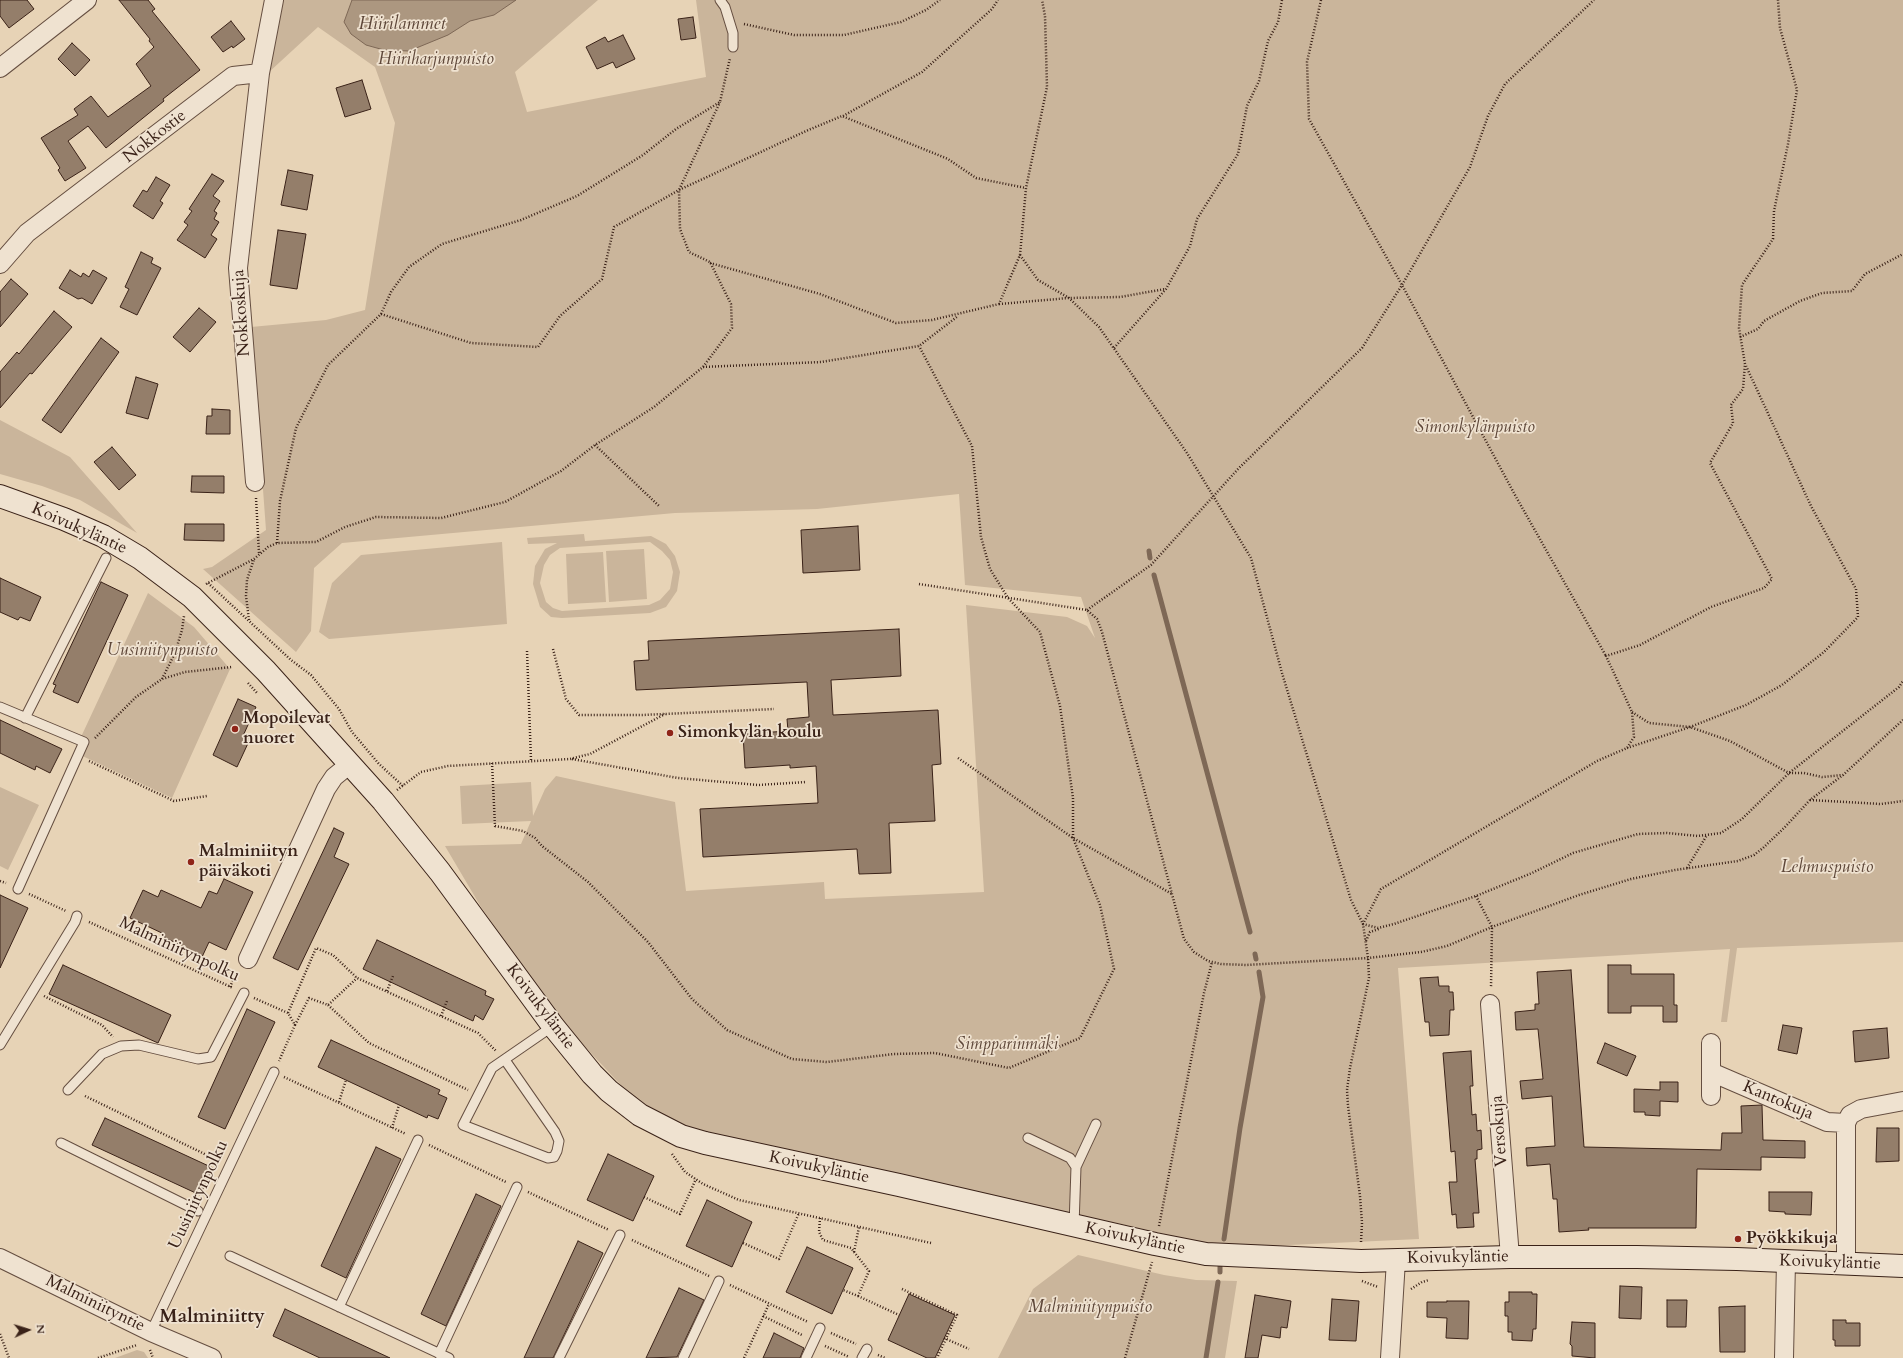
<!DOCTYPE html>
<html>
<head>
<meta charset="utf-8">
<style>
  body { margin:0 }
  #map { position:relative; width:1903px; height:1358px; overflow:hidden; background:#e7d3b6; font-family:Cardo,serif }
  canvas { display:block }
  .north { position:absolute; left:8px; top:1310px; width:40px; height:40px; -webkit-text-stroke:3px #efe2d0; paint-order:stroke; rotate:86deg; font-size:11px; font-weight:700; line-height:16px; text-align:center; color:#3a2218 }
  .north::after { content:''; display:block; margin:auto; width:14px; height:18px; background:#3a2218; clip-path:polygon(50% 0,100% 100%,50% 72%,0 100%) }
</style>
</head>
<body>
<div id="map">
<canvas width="1903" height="1358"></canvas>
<div class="north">N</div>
</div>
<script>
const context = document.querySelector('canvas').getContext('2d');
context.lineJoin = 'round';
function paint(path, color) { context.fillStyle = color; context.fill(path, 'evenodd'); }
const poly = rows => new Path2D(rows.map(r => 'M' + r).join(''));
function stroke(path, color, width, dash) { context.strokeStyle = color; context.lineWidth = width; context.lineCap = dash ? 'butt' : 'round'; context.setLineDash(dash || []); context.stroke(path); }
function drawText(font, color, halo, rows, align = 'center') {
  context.font = font + ' Cardo,serif'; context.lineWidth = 3.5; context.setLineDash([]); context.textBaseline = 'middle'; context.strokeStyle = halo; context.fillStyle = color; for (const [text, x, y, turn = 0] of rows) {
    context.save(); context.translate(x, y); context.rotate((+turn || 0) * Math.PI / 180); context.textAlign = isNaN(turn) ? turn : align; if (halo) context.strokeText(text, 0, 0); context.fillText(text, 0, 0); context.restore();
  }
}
paint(poly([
  [284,0,598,0,515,72,527,112,706,77,696,0,1903,0,1903,942,1737,948,1727,1022,1721,1022,1730,949,1398,968,1419,1239,1225,1248,1117,1223,961,1192,684,1126,632,1097,561,1021,481,907,445,846,521,844,531,821,462,824,460,786,531,782,533,816,545,789,556,776,675,802,686,891,824,882,825,899,984,892,966,605,1067,617,1087,626,1095,638,1081,597,965,585,959,494,817,509,675,513,342,543,314,568,311,631,296,652,203,569,212,567,266,530,251,327,326,320,365,310,395,123,375,67,318,27,268,73],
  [0,420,70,457,137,533,80,500,42,486,0,474],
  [584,534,585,541,651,536,666,544,675,556,680,572,677,591,666,607,650,613,562,618,551,617,540,607,533,584,535,566,545,549,557,543,528,544,527,538],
  [650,542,662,551,670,560,673,572,670,589,660,600,649,605,562,611,553,608,546,602,540,583,544,565,550,555,560,548],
  [502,542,507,624,329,639,319,632,332,583,361,555],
  [644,549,647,599,609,602,606,551],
  [603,552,606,602,568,604,566,554],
  [148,593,194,627,230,669,172,798,74,752],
  [0,787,39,805,8,870,0,866],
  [1078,1255,1164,1275,1196,1280,1237,1281,1225,1358,998,1358,1033,1289],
  [137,1350,144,1352,148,1358,115,1358]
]), '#cab59b');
const water = poly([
  [352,0,516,0,494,15,470,21,448,35,409,51,384,50,366,45,351,34,344,22,352,0]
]);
paint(water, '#ac9780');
stroke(water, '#7e6856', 1);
stroke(poly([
  [1149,551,1150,558],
  [1154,575,1250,932],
  [1255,954,1256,959],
  [1224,1239,1240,1128,1263,997,1259,972],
  [1220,1272,1220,1267],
  [1206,1358,1218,1282]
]), '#7e6856', 5);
const building = poly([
  [0,0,27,0,34,9,9,28,0,16,0,0],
  [119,0,148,0,155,9,152,11,200,70,163,99,164,101,106,148,88,126,68,141,86,168,65,181,58,170,60,168,41,138,78,115,74,109,91,96,108,117,151,86,136,64,154,47,149,41,150,39,119,0],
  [693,17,696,38,681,40,678,19,693,17],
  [231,21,245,39,233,48,232,46,223,52,211,37,231,21],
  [623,35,635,59,616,68,613,62,597,69,586,47,605,37,608,42,623,35],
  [72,43,90,60,75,76,58,59,72,43],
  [362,80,371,109,345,117,336,88,362,80],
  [288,170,313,175,307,210,281,205,288,170],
  [212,174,224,181,213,196,220,201,214,211,217,213,214,219,219,222,211,235,217,239,205,258,177,240,188,225,184,222,192,211,189,209,212,174],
  [156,177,170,185,160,201,163,203,153,219,133,206,143,190,147,192,156,177],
  [278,230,306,234,297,289,270,285,278,230],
  [141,252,153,258,151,263,161,268,137,315,120,307,129,289,125,287,141,252],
  [70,270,81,277,83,273,89,277,93,270,107,278,92,304,82,298,78,299,59,288,70,270],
  [11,279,28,294,0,327,0,292,11,279],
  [199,308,216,322,190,352,173,337,199,308],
  [54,311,72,327,32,374,30,373,0,408,0,372,17,352,19,354,54,311],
  [101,338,119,352,61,433,42,420,101,338],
  [136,377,158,384,148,419,126,413,136,377],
  [212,409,230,410,230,434,206,434,207,416,212,416,212,409],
  [112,447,136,475,119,490,94,462,112,447],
  [192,476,224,476,224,493,191,492,192,476],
  [185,524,224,524,224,541,184,540,185,524],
  [858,526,860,570,803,573,801,530,858,526],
  [0,578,41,597,30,621,20,617,18,620,0,612,0,578],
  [101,582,128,595,78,703,53,692,56,685,53,684,101,582],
  [899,629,901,676,831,680,833,715,938,710,941,764,932,765,935,821,889,823,891,873,859,874,857,849,703,857,700,809,818,803,816,766,790,768,790,765,745,768,743,734,788,731,787,719,809,717,807,682,636,690,634,661,649,660,648,641,899,629],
  [238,699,256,707,243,736,250,739,237,767,213,755,238,699],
  [0,720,62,749,50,773,36,766,35,770,0,753,0,720],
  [334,828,344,833,334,857,349,864,298,970,273,958,334,828],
  [224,879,253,892,226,950,209,942,202,957,178,946,179,944,165,938,164,934,130,918,143,890,158,897,161,890,201,908,209,891,217,894,224,879],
  [0,895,28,908,0,968,0,895],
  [377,940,486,991,485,995,494,999,483,1020,475,1015,473,1021,363,969,377,940],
  [63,965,171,1015,158,1043,49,994,63,965],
  [1608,965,1631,965,1631,974,1674,974,1674,1005,1677,1005,1677,1022,1663,1022,1663,1006,1631,1006,1631,1013,1608,1013,1608,965],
  [1571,970,1584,1147,1721,1150,1722,1133,1742,1133,1741,1106,1762,1105,1763,1140,1805,1141,1805,1158,1761,1157,1761,1170,1697,1169,1696,1228,1588,1228,1589,1230,1559,1232,1557,1199,1553,1199,1550,1164,1527,1166,1526,1148,1555,1146,1552,1096,1522,1099,1520,1081,1543,1079,1538,1029,1516,1030,1515,1012,1535,1010,1535,1004,1539,1004,1537,972,1571,970],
  [1438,977,1439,986,1449,986,1449,992,1453,992,1454,1010,1450,1010,1449,1035,1430,1036,1429,1022,1425,1022,1420,978,1438,977],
  [247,1009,275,1022,225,1129,198,1117,247,1009],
  [1783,1025,1802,1028,1797,1054,1778,1050,1783,1025],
  [1887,1028,1889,1058,1855,1062,1853,1031,1887,1028],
  [331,1040,440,1090,438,1094,447,1098,438,1119,428,1115,427,1118,318,1067,331,1040],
  [1605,1043,1636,1056,1627,1076,1597,1063,1605,1043],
  [1471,1051,1473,1086,1470,1086,1472,1115,1476,1114,1477,1131,1481,1130,1482,1149,1477,1150,1477,1159,1475,1159,1479,1213,1473,1213,1474,1227,1457,1228,1456,1214,1452,1215,1449,1182,1457,1182,1455,1151,1451,1152,1443,1053,1471,1051],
  [1660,1082,1678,1082,1678,1102,1660,1101,1660,1116,1645,1115,1645,1112,1634,1112,1634,1089,1660,1090,1660,1082],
  [105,1118,213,1168,200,1195,92,1145,105,1118],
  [1877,1128,1899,1128,1899,1161,1876,1162,1877,1128],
  [376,1147,401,1159,346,1278,321,1266,376,1147],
  [608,1154,654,1176,633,1221,587,1200,608,1154],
  [1769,1192,1812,1192,1811,1215,1785,1214,1785,1212,1769,1211,1769,1192],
  [476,1194,501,1206,446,1326,421,1314,476,1194],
  [707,1200,752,1222,732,1267,686,1246,707,1200],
  [578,1241,603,1253,553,1358,524,1358,578,1241],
  [807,1247,853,1268,832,1314,786,1292,807,1247],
  [1620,1286,1642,1287,1641,1319,1619,1318,1620,1286],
  [679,1288,704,1300,677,1357,646,1358,679,1288],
  [1509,1292,1532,1292,1532,1294,1537,1294,1536,1329,1533,1329,1532,1341,1512,1340,1512,1332,1508,1332,1508,1316,1505,1316,1505,1302,1509,1302,1509,1292],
  [909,1294,955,1315,935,1358,927,1358,888,1340,909,1294],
  [1255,1295,1291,1301,1287,1328,1281,1327,1280,1338,1262,1335,1258,1358,1245,1358,1255,1295],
  [1332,1299,1359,1301,1356,1341,1329,1340,1332,1299],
  [1667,1300,1687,1300,1686,1327,1667,1327,1667,1300],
  [1447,1301,1469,1301,1468,1339,1446,1338,1447,1318,1427,1317,1427,1302,1447,1302,1447,1301],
  [1745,1306,1745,1352,1720,1352,1719,1307,1745,1306],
  [285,1309,390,1358,320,1358,273,1336,285,1309],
  [1833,1320,1846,1320,1846,1323,1860,1323,1860,1346,1835,1346,1835,1340,1833,1340,1833,1320],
  [1572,1322,1595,1323,1595,1358,1572,1356,1572,1346,1570,1344,1572,1322],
  [774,1333,804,1348,800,1358,763,1358,774,1333]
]);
paint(building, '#947e6a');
stroke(building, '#3a2218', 1);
const service = poly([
  [720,0,725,7,733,33,733,47],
  [0,707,84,742,18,889],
  [25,718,106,558],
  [0,1045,75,922,77,916],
  [505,1060,555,1132,559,1141,557,1151,554,1157,548,1158,463,1125,492,1068,553,1026],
  [68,1090,102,1054,121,1046,139,1045,198,1059,211,1057,244,993],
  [1028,1138,1070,1158,1076,1167],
  [61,1143,198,1211],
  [1074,1226,1076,1167,1096,1124],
  [230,1256,449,1358],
  [339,1307,418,1140],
  [151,1332,274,1072],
  [439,1354,517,1187],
  [559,1358,620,1235],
  [683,1358,719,1281],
  [806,1358,820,1328],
  [862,1358,867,1349]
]);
const minor = poly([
  [0,68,87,0],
  [0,264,27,233,233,76,260,73,274,0],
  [255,482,238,268,260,73],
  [248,959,326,789,334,777,350,764],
  [1490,1004,1510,1257],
  [1711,1043,1711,1096],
  [1711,1072,1827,1122,1846,1123,1846,1263],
  [1846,1123,1850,1115,1861,1109,1903,1101],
  [0,1258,151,1332,212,1358],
  [1390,1358,1396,1260],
  [1784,1358,1786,1261]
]);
const secondary = poly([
  [0,496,64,519,103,536,140,558,192,597,266,671,383,801,440,872,553,1026,592,1074,609,1091,640,1115,681,1136,705,1143,899,1185,1155,1244,1206,1254,1361,1261,1510,1257,1637,1257,1737,1259,1903,1266]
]);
stroke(service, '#654e40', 11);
stroke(minor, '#654e40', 20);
stroke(secondary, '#3a2218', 24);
stroke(poly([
  [1321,0,1307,62,1309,119,1402,285,1515,495,1606,656],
  [744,24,794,35,844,35,901,22,926,10,940,0],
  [843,116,922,72,992,9,998,0],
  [1020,255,1038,280,1069,298,1099,327,1187,453,1251,558,1282,673,1351,900,1363,924,1378,928,1394,924,1476,896,1532,873,1573,853,1638,834,1667,833,1698,836,1721,833,1742,819,1789,773,1899,687,1903,681],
  [710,263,820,294,896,323,932,320,999,304,1020,255,1026,188,1047,87,1045,16,1042,0],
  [999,304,1069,298,1120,297,1165,289],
  [381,314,471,343,538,347,560,316,602,279,614,227,679,190,806,131,842,116,948,159,976,178,1026,188],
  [1740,337,1758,329,1764,321,1800,301,1822,293,1852,291,1865,274,1903,254],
  [1114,348,1166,289,1190,246,1197,219,1238,154,1247,106,1259,81,1268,41,1278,22,1282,0],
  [703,367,821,362,919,346,958,316],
  [595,445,659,506],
  [256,498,259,553],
  [277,543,280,501,296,428,328,365,381,314,391,292,409,267,442,244,521,220,577,196,643,155,676,129,720,102,730,58],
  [208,583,291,660,311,675,339,709,352,732,379,764,403,786],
  [206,584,254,559,268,547,277,543,316,542,345,527,376,517,441,518,505,502,561,471,595,445,654,407,703,367,732,328,731,304,710,262,689,252,680,229,679,190,720,102],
  [919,584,1087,610,1097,619,1102,632,1184,939,1194,952,1208,961,1221,964,1246,965,1368,958,1421,952,1447,946,1492,927,1579,895,1631,879,1675,870,1738,861,1754,855,1763,848,1785,827,1810,800,1843,775,1903,720],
  [1087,610,1151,565,1238,469,1362,348,1402,285,1470,167,1488,116,1505,84,1594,0],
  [249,620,246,596,247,580,254,559],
  [553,649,566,699,579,715,642,715,774,709],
  [527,651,531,760],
  [162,679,175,653,182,630,184,616],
  [248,683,257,693],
  [1632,712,1649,723,1690,727,1730,741,1789,773,1804,773,1822,777,1843,775],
  [95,738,136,697,162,679,185,672,232,667],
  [1627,748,1690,727,1746,705,1782,685,1824,652,1858,617,1856,589,1811,506,1746,366],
  [958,758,1073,838,1172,894],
  [572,759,678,778,758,785,806,782],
  [89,761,174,801,207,796],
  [492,763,495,826,523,831,535,838,542,846,588,882,648,942,692,999,727,1030,792,1059,827,1062,894,1054,935,1053,1009,1068,1080,1038,1114,969,1100,905,1073,838,1073,798,1060,706,1040,632,1008,598,990,569,981,537,972,446,919,346],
  [397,790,421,772,448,766,570,759,590,754,665,714],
  [1810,800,1881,804,1903,801],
  [1687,868,1707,835],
  [0,881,6,883],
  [29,894,66,911],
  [1476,896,1492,927,1491,988],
  [89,922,233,988],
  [1366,941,1370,932,1379,929],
  [230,987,237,971],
  [387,991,393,976],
  [44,996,102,1025,113,1037],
  [254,998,288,1013,295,1025,279,1061],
  [328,1005,369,1043,468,1090],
  [288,1013,316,948,333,955,357,978,478,1033,496,1051],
  [441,1016,447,1001],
  [295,1025,309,998,328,1005,357,978],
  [284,1077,406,1134],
  [85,1096,219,1161],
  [339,1102,346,1080],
  [392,1128,399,1105],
  [429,1145,506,1182],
  [672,1154,685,1172,703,1184,739,1200,931,1243],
  [528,1192,609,1230],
  [644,1197,680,1214,696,1179],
  [820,1218,819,1232,823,1240,851,1248,869,1271,858,1296,843,1290],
  [1159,1226,1204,993,1212,962],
  [632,1240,709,1276],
  [1361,1242,1362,1223,1360,1196,1348,1106,1347,1090,1350,1068,1369,978,1368,958,1363,924,1381,889,1597,761,1627,748,1634,737,1632,712,1606,656,1640,645,1711,607,1764,588,1772,579,1710,463,1733,423,1731,405,1743,389,1745,364,1739,328,1742,285,1773,239,1774,211,1788,144,1797,90,1780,28,1778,0],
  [743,1243,779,1259,799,1213],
  [854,1252,859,1227],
  [1362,1281,1378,1287],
  [730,1285,808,1322],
  [902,1289,957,1315,937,1358],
  [1411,1289,1422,1282,1429,1280],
  [858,1296,899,1315],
  [763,1316,802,1335],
  [831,1333,856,1344],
  [0,1334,9,1358],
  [944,1338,969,1349],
  [825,1346,849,1357],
  [150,1350,153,1358],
  [878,1355,885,1358],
  [98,1358,137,1345],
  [744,1358,769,1304],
  [1125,1358,1152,1262]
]), '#3a2218', 2.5, [1, 2]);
stroke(service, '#efe2d0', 9);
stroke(minor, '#efe2d0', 18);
stroke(secondary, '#efe2d0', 22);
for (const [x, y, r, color] of [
  [235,729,4,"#8f2418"],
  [670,733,4,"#8f2418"],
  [191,862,4,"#8f2418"],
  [1738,1239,4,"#8f2418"]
]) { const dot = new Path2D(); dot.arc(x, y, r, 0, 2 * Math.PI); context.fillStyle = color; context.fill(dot); stroke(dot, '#efe2d0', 1.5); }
drawText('italic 17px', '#5e4739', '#efe2d0', [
  ["Hiiriharjunpuisto",436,60],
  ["Simonkylänpuisto",1475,428],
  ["Uusiniitynpuisto",162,651],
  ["Lehmuspuisto",1827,868],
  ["Simpparinmäki",1007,1045],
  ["Malminiitynpuisto",1090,1308]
]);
drawText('17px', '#3a2218', '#efe2d0', [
  ["Nokkostie",155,137,-38],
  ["Nokkoskuja",242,313,-94],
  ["Koivukyläntie",79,529,24],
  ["Malminiitynpolku",179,950,25],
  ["Koivukyläntie",540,1007,53],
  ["Kantokuja",1778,1101,23],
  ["Versokuja",1500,1131,-94],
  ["Koivukyläntie",819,1168,12],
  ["Uusiniitynpolku",199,1195,-65],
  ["Koivukyläntie",1135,1239,12],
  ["Koivukyläntie",1458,1258,-1],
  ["Koivukyläntie",1830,1263,2],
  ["Malminiityntie",95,1304,26]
]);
drawText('bold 17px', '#3a2218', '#efe2d0', [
  ["Mopoilevat",243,719],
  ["nuoret",243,739],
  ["Simonkylän koulu",678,733],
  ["Malminiityn",199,852],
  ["päiväkoti",199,872],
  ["Pyökkikuja",1746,1239]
], 'left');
drawText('italic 18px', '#5c4537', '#efe2d0', [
  ["Hiirilammet",402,25]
]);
drawText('bold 19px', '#3a2218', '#efe2d0', [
  ["Malminiitty",212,1318]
]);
</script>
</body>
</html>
